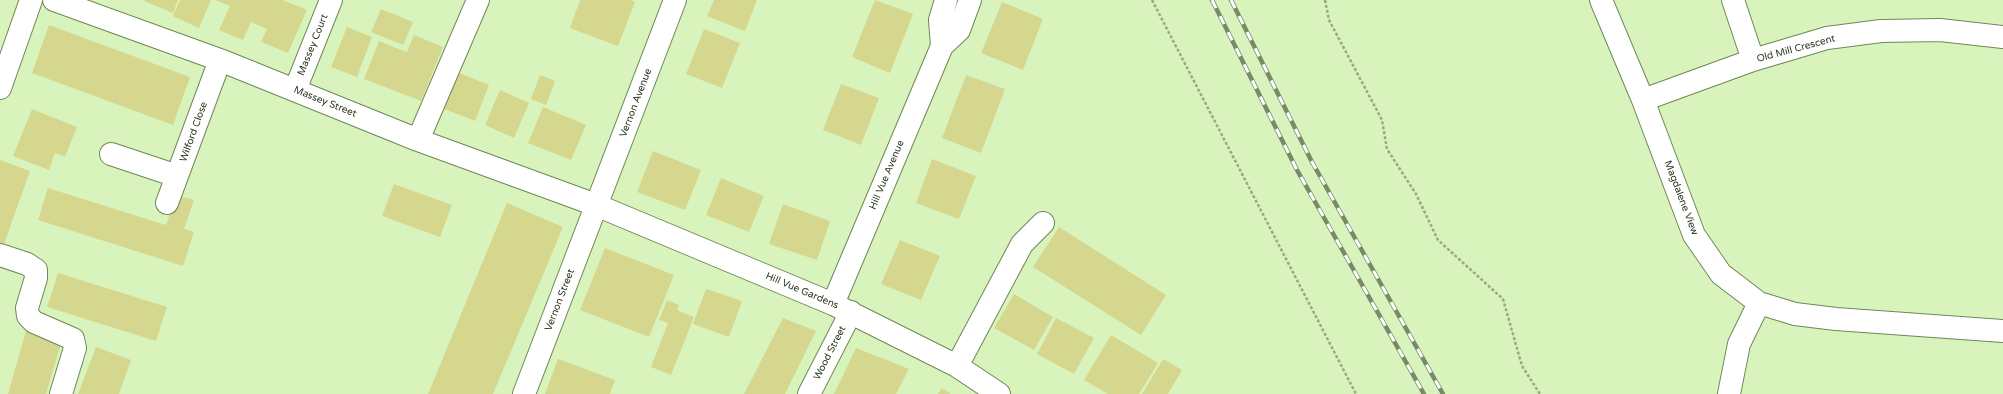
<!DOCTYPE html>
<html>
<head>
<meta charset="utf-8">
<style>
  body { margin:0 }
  canvas { display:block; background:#d8f4bc }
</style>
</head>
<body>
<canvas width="2003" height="394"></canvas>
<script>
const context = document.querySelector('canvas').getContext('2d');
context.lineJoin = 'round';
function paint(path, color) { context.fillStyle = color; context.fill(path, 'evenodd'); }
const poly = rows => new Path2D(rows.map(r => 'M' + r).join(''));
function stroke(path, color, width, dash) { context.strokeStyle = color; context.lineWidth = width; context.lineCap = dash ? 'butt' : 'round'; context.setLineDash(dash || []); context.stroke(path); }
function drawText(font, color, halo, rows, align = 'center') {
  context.font = font + ' "Varela Round",sans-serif'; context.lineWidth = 3; context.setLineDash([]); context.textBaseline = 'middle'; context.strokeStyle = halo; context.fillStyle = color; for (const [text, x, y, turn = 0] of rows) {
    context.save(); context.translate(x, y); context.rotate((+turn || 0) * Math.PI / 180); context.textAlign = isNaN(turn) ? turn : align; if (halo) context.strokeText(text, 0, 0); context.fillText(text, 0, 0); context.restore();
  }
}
paint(poly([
  [145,0,178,0,173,13,144,1],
  [180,0,211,0,199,28,173,16],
  [215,0,283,0,307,10,288,53,261,42,267,29,251,22,243,40,219,30,230,6],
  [580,0,631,0,635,2,618,46,570,28],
  [714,0,757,0,745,31,707,16],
  [875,0,913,14,890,73,852,57],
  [1002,2,1043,19,1023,70,981,53],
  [381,9,413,22,403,45,371,32],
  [49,25,190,77,173,125,32,73],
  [347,27,372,37,357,77,331,67],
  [704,29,740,43,722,88,686,74],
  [414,35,443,47,421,101,364,79,379,41,407,52],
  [457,72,489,85,475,121,442,108],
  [540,75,555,81,546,105,531,99],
  [966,75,1005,89,981,153,942,138],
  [841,84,879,98,861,145,823,130],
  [500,90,529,103,514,138,485,125],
  [543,107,586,125,571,160,528,143],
  [32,109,77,127,65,157,55,153,49,170,13,156],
  [653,151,701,170,685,210,637,192],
  [932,159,976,176,959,219,916,203],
  [0,160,30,171,4,244,0,243],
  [721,178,764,196,749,232,706,215],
  [394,184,452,205,440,237,382,216],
  [48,188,166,225,176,195,194,200,184,229,194,232,183,266,38,220],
  [507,203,563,227,493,394,428,394],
  [783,204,830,221,817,260,769,244],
  [1059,227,1166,295,1141,335,1033,267],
  [900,240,940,256,921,300,881,284],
  [605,248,674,275,649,337,580,310],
  [58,273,167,307,156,341,47,307],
  [706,289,742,301,729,337,693,324],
  [1014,294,1053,317,1034,350,994,328],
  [667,300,679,305,677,310,694,317,671,375,651,367,668,323,659,320],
  [783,318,816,331,785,394,744,394],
  [1056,318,1094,338,1074,374,1037,354],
  [27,327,63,337,46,394,8,394],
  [1111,335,1158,363,1139,394,1108,394,1084,380],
  [96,347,131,360,119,394,78,394],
  [856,348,909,369,896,394,834,394],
  [558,359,615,380,610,394,545,394],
  [1163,359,1182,370,1168,394,1142,394],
  [942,388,951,394,938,394]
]), '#d6d78f');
const minor = poly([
  [54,0,220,60,418,140,596,205,833,304,957,366,999,394],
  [1601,0,1643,100,1694,235,1721,274,1759,303,1795,314,1836,319,2003,331],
  [1733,0,1753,60],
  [942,46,940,20,946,0],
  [0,88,31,0],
  [295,90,331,0],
  [1643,100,1753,60,1827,38,1881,31,1940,30,2003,37],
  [418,140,478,0],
  [111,154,177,176],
  [167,203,220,60],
  [0,255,27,264,36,270,36,278,27,308,28,316,34,322,73,339,75,348,61,394],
  [833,304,942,46,959,30,970,0],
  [957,366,1022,244,1043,223],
  [524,394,675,0],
  [809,394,851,312],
  [1729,394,1739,344,1759,303]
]);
stroke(minor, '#6f8855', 24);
stroke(poly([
  [1152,0,1356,394],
  [1325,0,1329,20,1382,120,1387,149,1416,194,1438,240,1503,299,1522,366,1540,394]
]), '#96ab80', 2.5, [3, 2]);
stroke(minor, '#fff', 22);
const rail = poly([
  [1212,0,1297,170,1424,394],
  [1231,0,1312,162,1443,394]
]);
stroke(rail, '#788a66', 4.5);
stroke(rail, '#fff', 3, [9]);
drawText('10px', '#2d3722', '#fff', [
  ["Massey Court",313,45,-68],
  ["Old Mill Crescent",1796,49,-15],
  ["Massey Street",325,102,22],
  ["Vernon Avenue",636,103,-69],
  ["Wilford Close",194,132,-70],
  ["Hill Vue Avenue",887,175,-67],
  ["Magdalene View",1681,198,69],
  ["Hill Vue Gardens",802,291,23],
  ["Vernon Street",560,300,-69],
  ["Wood Street",830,353,-63]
]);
</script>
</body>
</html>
